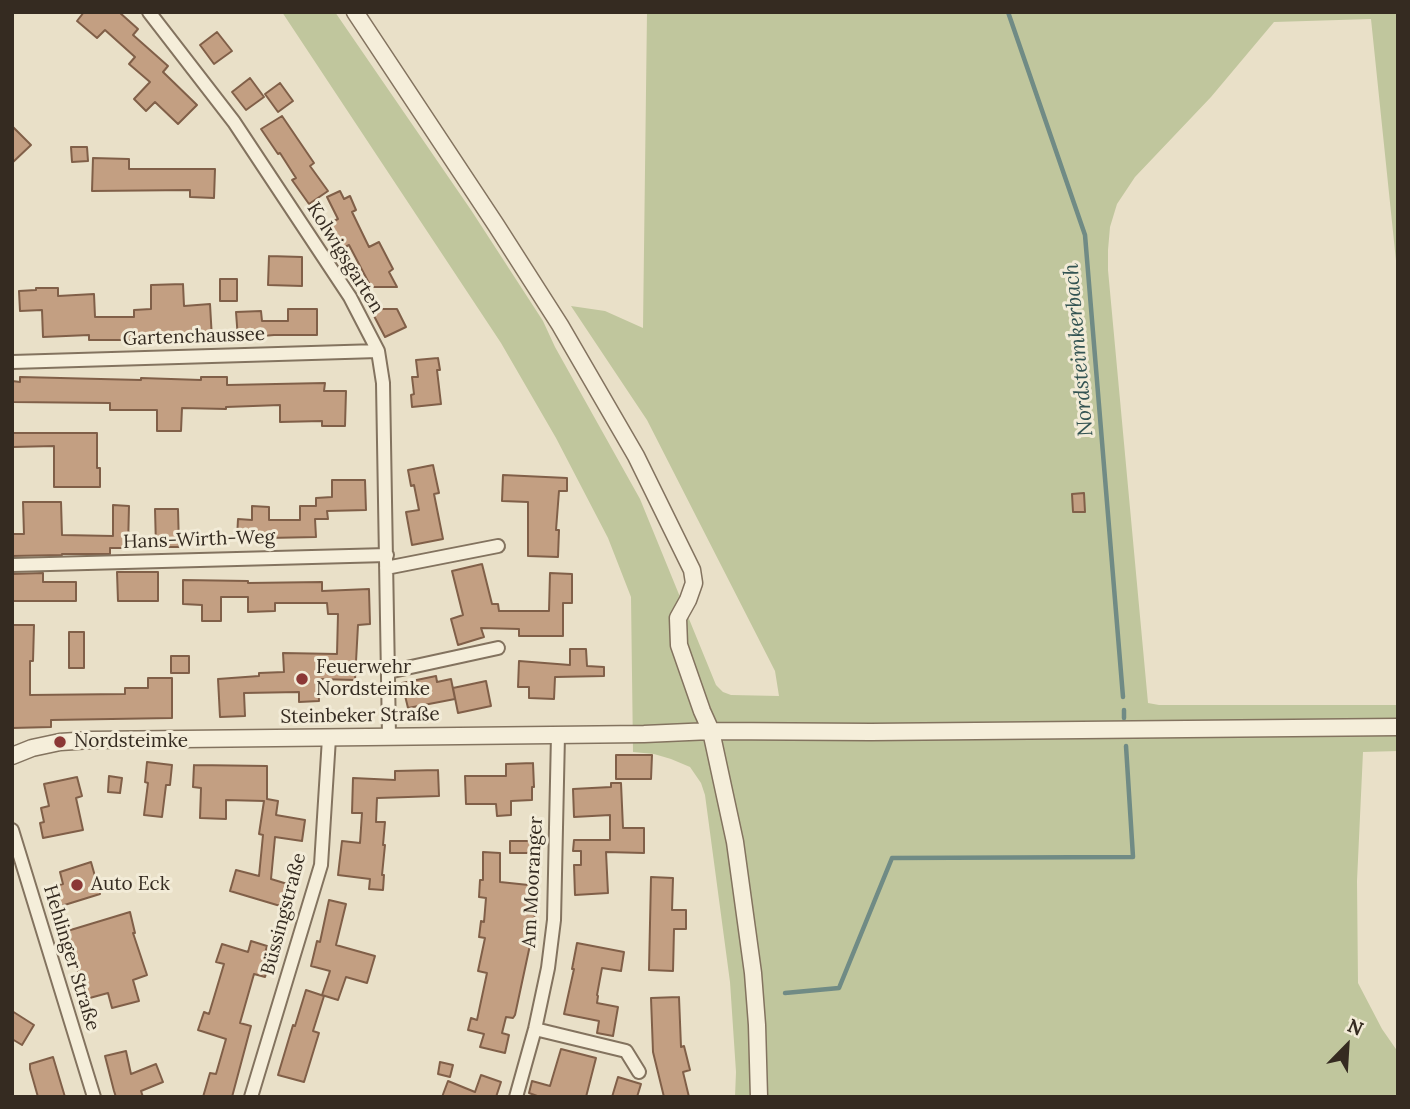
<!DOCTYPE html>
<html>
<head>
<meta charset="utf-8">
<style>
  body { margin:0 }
  #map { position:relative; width:1410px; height:1109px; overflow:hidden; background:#e9e0c8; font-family:Lora,serif }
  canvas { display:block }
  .frame { position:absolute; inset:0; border:14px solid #352b21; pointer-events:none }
  .north { position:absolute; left:1312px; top:1011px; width:70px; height:70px; -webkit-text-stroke:5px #f2ebd7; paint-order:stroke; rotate:24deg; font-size:19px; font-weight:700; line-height:28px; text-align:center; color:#352b21 }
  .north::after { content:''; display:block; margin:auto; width:24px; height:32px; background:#352b21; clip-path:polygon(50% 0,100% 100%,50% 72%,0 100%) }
</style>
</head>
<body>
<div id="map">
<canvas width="1410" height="1109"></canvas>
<div class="frame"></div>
<div class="north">N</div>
</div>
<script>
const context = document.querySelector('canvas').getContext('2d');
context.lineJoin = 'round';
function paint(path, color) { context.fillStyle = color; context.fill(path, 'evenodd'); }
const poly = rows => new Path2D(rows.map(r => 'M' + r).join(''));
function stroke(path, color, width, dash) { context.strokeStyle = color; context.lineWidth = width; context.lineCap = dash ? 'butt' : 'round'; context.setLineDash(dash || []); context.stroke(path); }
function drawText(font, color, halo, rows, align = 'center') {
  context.font = font + ' Lora,serif'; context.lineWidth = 6; context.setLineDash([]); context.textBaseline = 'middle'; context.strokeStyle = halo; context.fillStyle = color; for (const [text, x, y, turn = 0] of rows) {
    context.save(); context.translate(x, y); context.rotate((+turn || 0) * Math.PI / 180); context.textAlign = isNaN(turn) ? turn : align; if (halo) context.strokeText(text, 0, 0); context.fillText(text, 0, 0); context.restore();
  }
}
paint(poly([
  [282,12,335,12,471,210,543,321,555,347,640,499,716,685,723,692,731,695,779,696,775,671,647,420,571,306,605,311,643,328,647,12,1398,12,1398,280,1371,19,1274,22,1211,97,1135,177,1117,204,1110,227,1108,250,1108,270,1148,703,1159,705,1398,705,1398,751,1363,752,1357,881,1358,983,1382,1029,1398,1052,1398,1097,735,1097,736,1072,730,982,705,795,701,783,690,767,671,759,654,754,633,752,631,597,608,538,556,438,501,343]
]), '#c0c69d');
stroke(poly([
  [1008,12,1085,235,1123,697],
  [1124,710,1124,718],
  [785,993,839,988,892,858,1133,857,1126,746]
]), '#708b85', 4.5);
const building = poly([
  [84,12,119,12,138,29,133,35,168,66,163,72,197,105,178,124,155,102,146,111,134,99,150,82,129,64,135,57,105,30,97,38,77,21,84,12],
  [217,32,232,51,214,64,200,45,217,32],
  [250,78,264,97,246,110,232,92,250,78],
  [280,83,293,101,278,112,265,94,280,83],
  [282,116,314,163,310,166,328,191,309,204,292,180,296,178,280,153,278,154,261,129,282,116],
  [12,126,31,145,12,163,12,126],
  [71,147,87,147,88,161,72,162,71,147],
  [93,158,129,159,129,169,215,169,214,198,190,197,190,190,92,191,93,158],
  [340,191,344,199,350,196,356,210,352,212,369,247,379,242,393,269,389,272,397,287,371,287,349,245,339,250,328,224,338,219,327,197,340,191],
  [269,256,302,257,302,286,268,285,269,256],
  [220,279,237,279,237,301,220,301,220,279],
  [183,284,184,306,210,304,212,339,134,342,134,340,89,340,89,335,43,337,42,310,20,311,19,291,36,290,36,288,58,288,58,296,94,294,95,317,134,317,134,310,151,309,151,285,183,284],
  [288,309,317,309,317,335,274,335,262,336,262,338,238,339,236,312,261,311,262,321,288,321,288,309],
  [382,309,397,309,406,327,385,337,373,314,382,309],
  [438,358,440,370,437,370,441,404,412,407,411,395,414,394,412,377,418,377,416,360,438,358],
  [20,377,141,380,141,378,201,380,201,377,227,377,227,385,325,383,324,391,346,391,345,426,322,426,322,421,280,422,280,405,226,407,226,409,182,408,181,431,157,431,157,410,110,410,110,403,12,402,12,381,20,382,20,377],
  [13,433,97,433,97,468,100,468,100,487,54,487,54,446,13,447,13,433],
  [433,465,439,493,434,494,443,539,412,545,406,512,419,510,414,485,411,486,408,470,433,465],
  [503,475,567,478,567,491,559,491,556,530,559,530,558,557,528,556,528,502,502,501,503,475],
  [332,480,365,480,366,510,327,511,328,519,315,519,316,537,268,538,268,540,237,539,238,519,252,520,252,506,269,507,269,520,300,520,300,506,316,506,316,498,332,497,332,480],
  [1084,493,1085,512,1073,512,1072,494,1084,493],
  [23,502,61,502,62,535,113,536,113,505,129,506,128,548,110,548,110,554,62,554,62,555,12,556,12,534,24,534,23,502],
  [155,509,178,509,179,547,156,547,155,509],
  [482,564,492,604,498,604,499,611,549,611,550,573,572,574,572,603,563,603,563,636,519,636,519,629,481,628,484,637,458,645,451,619,463,615,452,571,482,564],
  [117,572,158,572,158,601,118,601,117,572],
  [43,573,43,582,76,582,76,601,12,601,12,574,43,573],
  [183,580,248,581,248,583,322,582,322,591,369,589,370,624,358,625,355,680,318,679,319,701,299,702,299,692,244,693,245,716,220,717,218,679,259,676,259,673,284,672,283,653,337,654,338,614,328,614,327,603,275,603,275,611,248,612,248,597,221,597,221,621,202,621,202,605,183,604,183,580],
  [12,625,34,625,33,661,30,661,30,695,125,694,125,688,148,688,148,678,172,678,172,718,51,720,51,727,12,728,12,625],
  [69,632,84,632,84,668,69,668,69,632],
  [570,649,586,649,587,666,604,667,604,676,555,677,554,699,529,698,529,687,518,687,519,661,570,665,570,649],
  [171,656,189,656,189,673,171,673,171,656],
  [436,676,437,682,451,679,455,699,408,708,402,683,436,676],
  [486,681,491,706,458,713,453,688,486,681],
  [616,755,652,755,651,779,616,779,616,755],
  [147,762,172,765,170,785,166,785,162,817,144,815,148,783,145,782,147,762],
  [533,763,534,787,532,787,532,800,511,801,511,815,497,816,496,804,466,804,465,776,506,776,506,764,533,763],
  [194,765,267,766,267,799,278,801,276,815,305,820,302,841,275,837,271,879,294,886,287,908,230,891,236,870,259,876,263,835,259,834,264,801,226,800,226,819,200,818,201,788,193,787,194,765],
  [438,770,439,796,377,798,376,822,385,822,383,845,385,845,382,875,384,875,383,890,369,889,370,879,338,875,342,841,360,843,362,813,352,813,353,778,395,780,395,771,438,770],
  [109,776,122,778,120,793,108,792,109,776],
  [77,777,82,796,76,798,83,830,43,838,40,823,44,822,41,808,49,806,44,784,77,777],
  [611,783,621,783,623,828,644,828,644,853,606,852,608,893,575,895,574,865,581,865,581,851,573,851,574,840,610,840,610,815,574,817,573,789,611,787,611,783],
  [510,841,537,841,537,853,510,853,510,841],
  [483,852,500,853,500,882,538,886,533,931,515,1015,513,1018,506,1017,502,1033,509,1035,505,1053,480,1047,484,1034,468,1030,471,1018,477,1020,487,973,478,971,485,938,479,937,481,921,484,922,486,898,479,897,480,880,483,880,483,852],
  [91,862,100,894,58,907,52,887,63,884,60,872,91,862],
  [651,877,673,878,672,910,686,910,686,929,674,929,673,971,649,970,651,877],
  [329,900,346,904,336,945,375,956,367,983,346,977,338,1000,322,995,330,971,311,966,317,941,320,942,329,900],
  [130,912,135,933,133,933,147,975,133,980,139,1001,112,1008,108,993,86,999,73,953,70,953,64,932,130,912],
  [251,941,267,946,264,957,270,959,265,977,254,974,240,1023,251,1026,232,1097,203,1097,210,1073,216,1074,226,1039,198,1030,204,1012,209,1014,224,964,216,962,222,944,248,952,251,941],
  [577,943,624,952,621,971,602,968,597,995,598,996,597,1003,618,1007,613,1036,597,1033,599,1021,564,1014,574,969,572,969,577,943],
  [306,990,324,996,313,1031,319,1033,304,1082,278,1075,293,1025,295,1026,306,990],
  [679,997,681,1047,684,1046,690,1070,683,1072,689,1097,664,1097,653,1052,651,998,679,997],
  [12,1011,34,1025,22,1045,12,1039,12,1011],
  [561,1049,596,1058,586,1097,540,1097,529,1093,532,1081,550,1086,561,1049],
  [126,1051,131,1074,156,1064,163,1082,141,1091,143,1097,116,1097,114,1091,105,1056,126,1051],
  [53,1057,65,1097,38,1097,30,1069,30,1064,53,1057],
  [440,1062,453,1065,450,1077,438,1074,440,1062],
  [481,1075,501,1082,496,1097,442,1097,448,1081,475,1092,481,1075],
  [618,1077,641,1084,637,1097,612,1097,618,1077]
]);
paint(building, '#c39f82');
stroke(building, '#805f48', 2);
const minor = poly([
  [149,12,234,122,350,297,378,351,383,383,389,736],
  [12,362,378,351],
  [12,565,387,555],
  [386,568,498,546],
  [388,672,498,648],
  [12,830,94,1097],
  [535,1029,626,1051,639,1072],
  [251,1097,321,865,329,738],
  [516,1097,535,1029,548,968,554,920,558,735]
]);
const tertiary = poly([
  [355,12,496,225,560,325,636,456,692,570,694,583,688,600,678,618,679,645,702,711,711,731,735,842,753,973,757,1025,759,1097],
  [12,756,32,748,60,742,91,740,644,734,711,731,871,732,1398,727]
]);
stroke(minor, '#83735f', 16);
stroke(tertiary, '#83735f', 19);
stroke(minor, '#f5eeda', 12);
stroke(tertiary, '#f5eeda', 16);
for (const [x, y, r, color] of [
  [302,679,7,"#8b3836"],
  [60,742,7,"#8b3836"],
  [77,885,7,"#8b3836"]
]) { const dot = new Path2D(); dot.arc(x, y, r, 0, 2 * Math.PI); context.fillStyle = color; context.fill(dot); stroke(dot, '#f2ebd7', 2.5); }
drawText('19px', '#352b21', '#f2ebd7', [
  ["Kolwigsgarten",345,258,58],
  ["Gartenchaussee",194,337,-2],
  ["Hans-Wirth-Weg",199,540,-2],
  ["Steinbeker Straße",360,716,-1],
  ["Am Mooranger",533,882,-87],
  ["Büssingstraße",284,914,-75],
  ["Hehlinger Straße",71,958,73]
]);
drawText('19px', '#352b21', '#f2ebd7', [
  ["Feuerwehr",316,668],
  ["Nordsteimke",316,690],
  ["Nordsteimke",74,742],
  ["Auto Eck",91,885]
], 'left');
drawText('italic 21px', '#325352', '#f2ebd7', [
  ["Nordsteimkerbach",1079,350,-95]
]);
</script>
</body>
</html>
